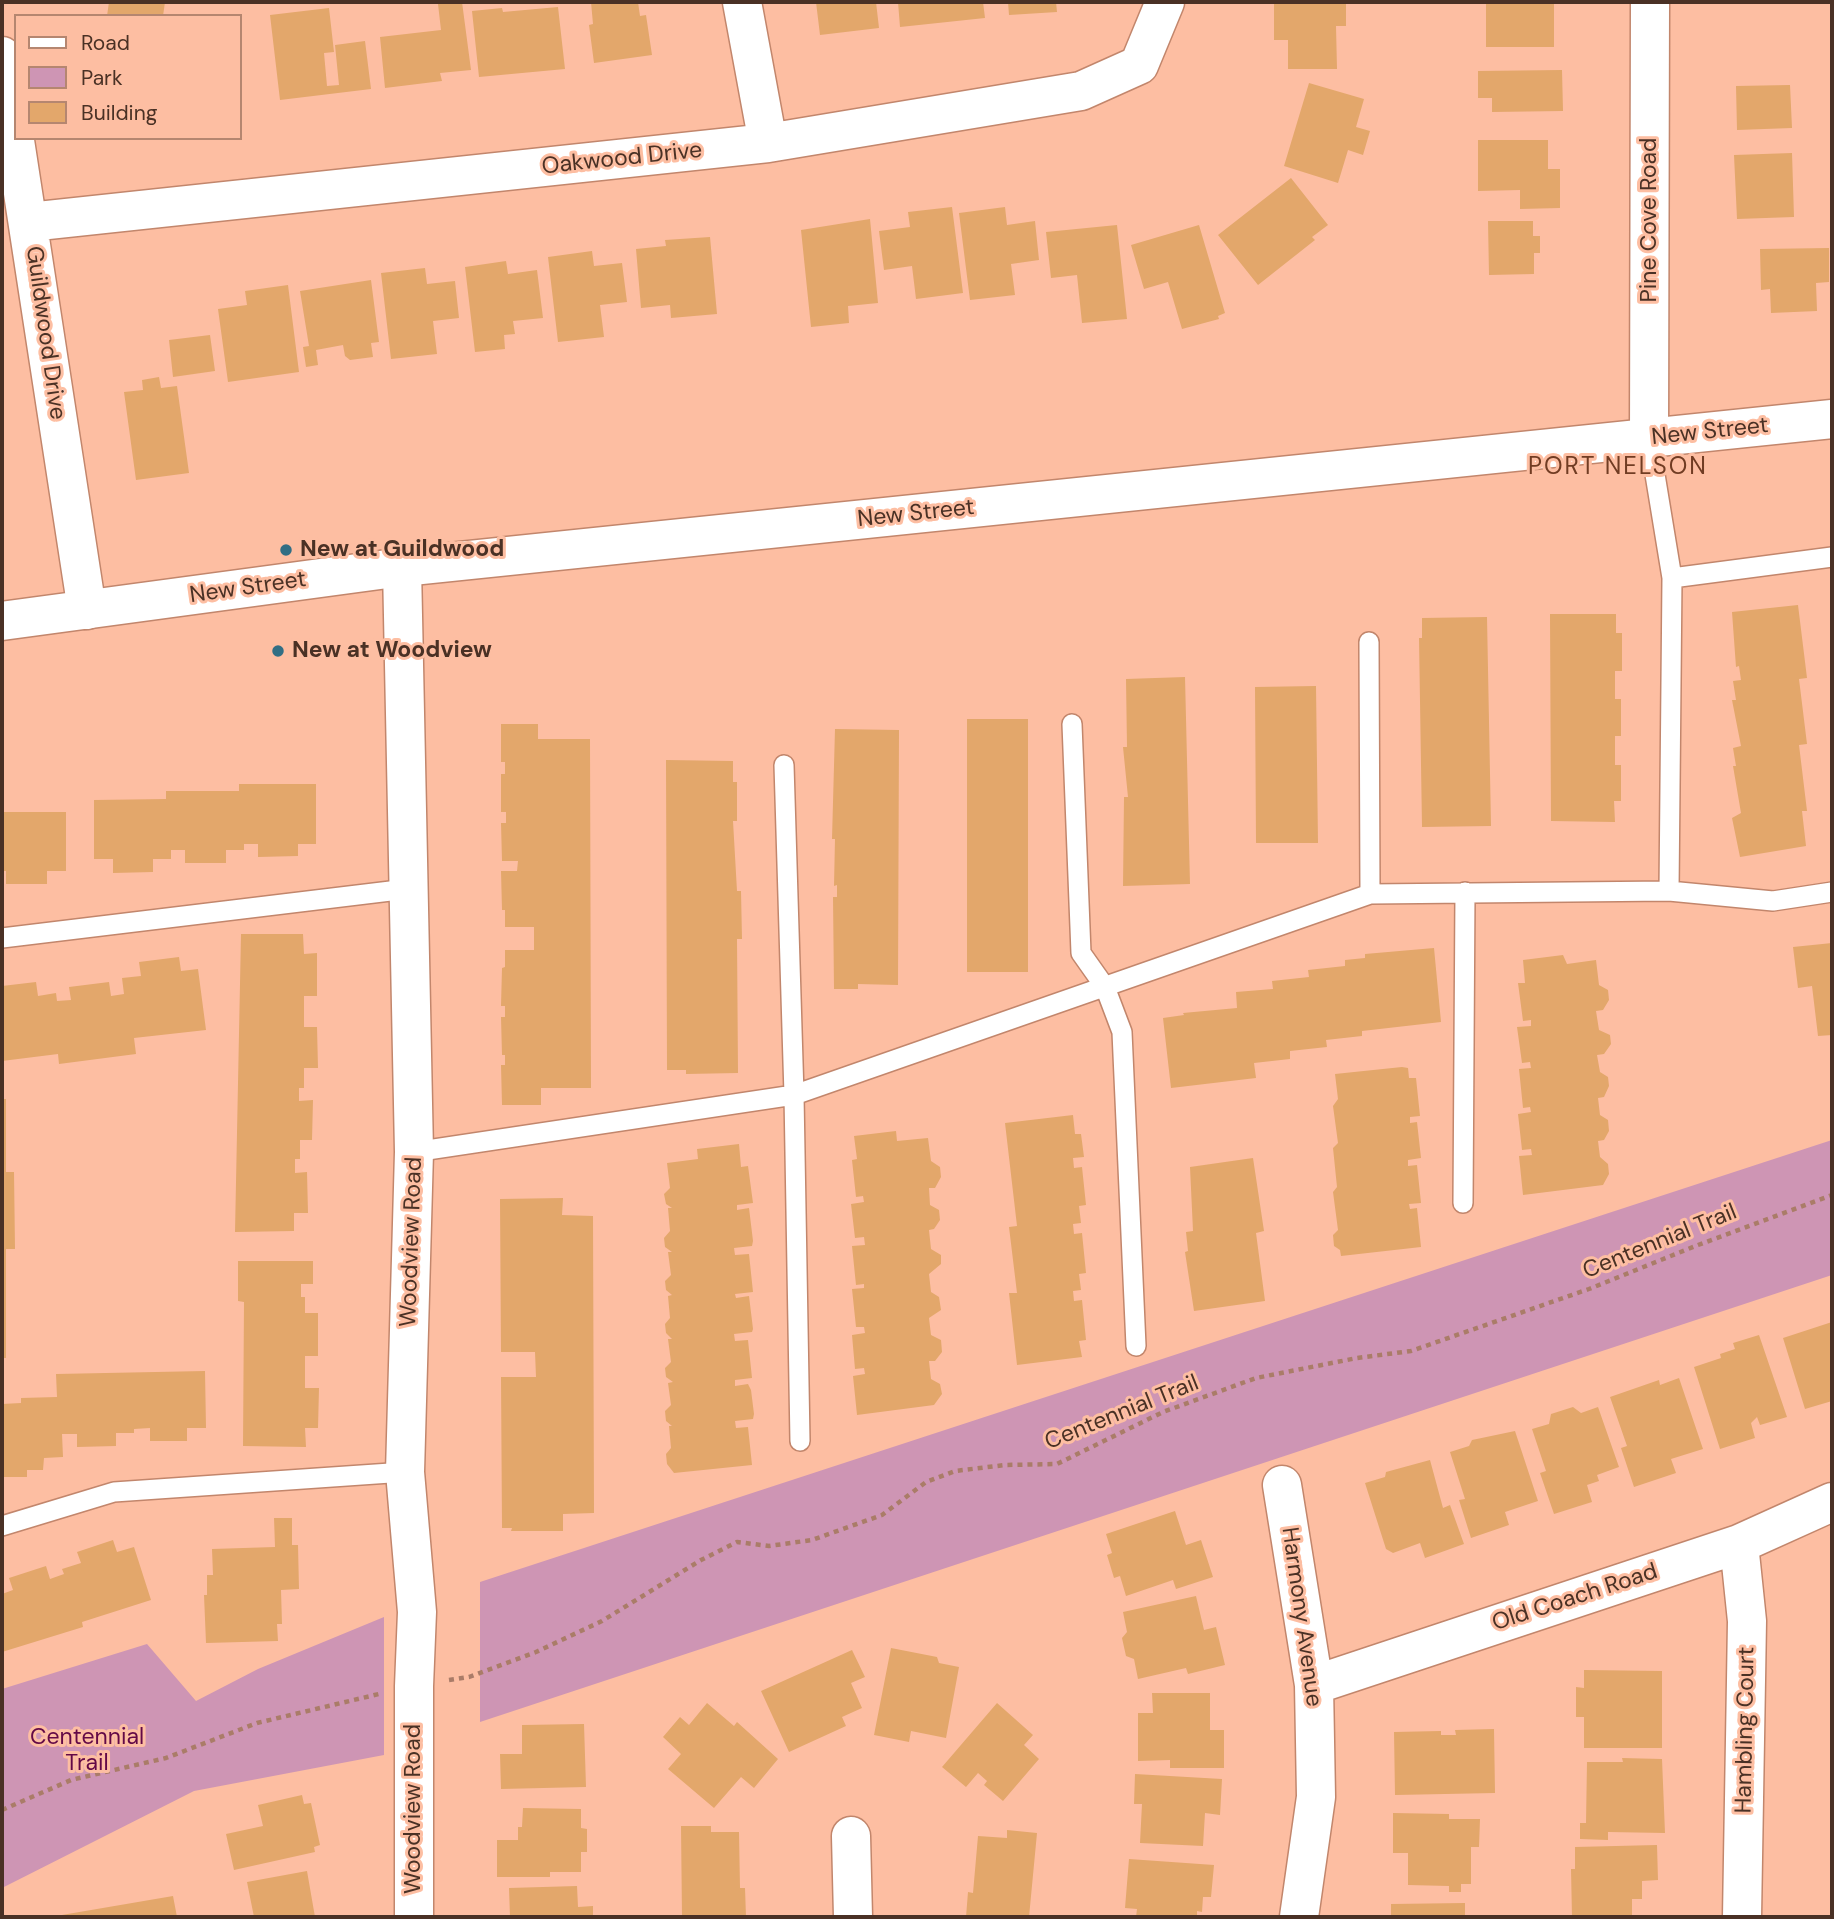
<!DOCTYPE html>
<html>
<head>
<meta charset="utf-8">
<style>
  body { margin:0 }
  #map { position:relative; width:1834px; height:1919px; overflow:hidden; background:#fdbea2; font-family:"DM Sans",sans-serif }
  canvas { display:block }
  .frame { position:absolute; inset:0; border:4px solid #4a3125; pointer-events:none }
  .legend { position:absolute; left:14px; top:14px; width:228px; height:126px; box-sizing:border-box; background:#fdbea2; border:2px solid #b58670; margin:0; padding:9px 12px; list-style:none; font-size:21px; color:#4a3125 }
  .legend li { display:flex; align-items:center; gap:14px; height:35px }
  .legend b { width:35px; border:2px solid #b58670 }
</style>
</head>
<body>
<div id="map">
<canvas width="1834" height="1919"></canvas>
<div class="frame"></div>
<ul class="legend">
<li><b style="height:9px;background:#fff"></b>Road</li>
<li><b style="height:19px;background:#ce95b4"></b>Park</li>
<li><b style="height:19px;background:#e3a76b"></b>Building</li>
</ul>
</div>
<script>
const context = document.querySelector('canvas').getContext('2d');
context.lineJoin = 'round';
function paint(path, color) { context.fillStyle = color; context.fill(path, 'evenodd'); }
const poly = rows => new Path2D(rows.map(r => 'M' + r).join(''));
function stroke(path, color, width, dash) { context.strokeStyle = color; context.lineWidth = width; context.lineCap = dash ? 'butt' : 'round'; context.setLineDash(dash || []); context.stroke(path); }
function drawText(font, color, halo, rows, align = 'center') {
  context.font = font + ' "DM Sans",sans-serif'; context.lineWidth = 6; context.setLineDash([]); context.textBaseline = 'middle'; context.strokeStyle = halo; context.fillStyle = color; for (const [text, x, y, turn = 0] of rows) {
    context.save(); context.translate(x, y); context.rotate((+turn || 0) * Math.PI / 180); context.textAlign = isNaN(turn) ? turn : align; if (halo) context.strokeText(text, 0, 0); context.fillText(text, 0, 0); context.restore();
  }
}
paint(poly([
  [1832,1140,1832,1275,480,1722,480,1582],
  [384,1617,384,1755,194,1791,2,1888,2,1689,147,1644,196,1701,258,1669]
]), '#ce95b4');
paint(poly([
  [109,2,165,2,163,16,107,16],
  [462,2,471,70,440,73,442,81,385,88,380,37,441,30,438,4],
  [591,2,638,2,640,16,646,15,652,55,594,63,589,25,593,24],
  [816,2,876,2,879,28,820,35],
  [898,2,983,2,985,18,900,27],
  [1008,2,1056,2,1057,12,1009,15],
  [1274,2,1346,2,1346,26,1336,26,1337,69,1288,69,1288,40,1274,40],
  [1486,2,1554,2,1554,47,1486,47],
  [558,7,565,69,479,77,472,11,502,8,503,12],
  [329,8,334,52,324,53,327,86,339,85,335,45,365,41,371,89,280,100,270,15],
  [1562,70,1563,111,1492,112,1492,98,1478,98,1478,71],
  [1309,83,1364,99,1356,127,1370,131,1363,155,1348,150,1338,183,1284,166],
  [1790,85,1792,128,1737,130,1736,86],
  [1478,140,1548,140,1548,169,1560,169,1560,208,1520,209,1520,190,1478,191],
  [1792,153,1794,217,1737,219,1734,155],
  [1291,178,1328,225,1312,237,1315,240,1258,285,1218,235],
  [952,207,963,293,916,299,912,266,884,270,879,231,910,227,908,212],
  [1005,207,1007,225,1035,221,1039,260,1011,264,1015,295,970,300,959,213],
  [870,219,878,303,848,306,849,323,811,327,801,230],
  [1488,221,1533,221,1533,236,1540,236,1540,253,1534,253,1534,274,1489,275],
  [1117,225,1127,319,1082,323,1077,275,1051,278,1046,232],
  [1199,225,1225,313,1218,316,1219,319,1182,329,1168,282,1144,289,1131,245],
  [710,237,717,314,671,318,670,305,641,308,636,249,666,246,665,240],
  [1829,248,1829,282,1816,283,1817,311,1771,313,1770,289,1761,290,1760,249],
  [592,251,594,266,622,263,627,302,600,305,604,337,558,342,548,257],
  [506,261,508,274,537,270,543,318,513,321,515,334,504,335,505,349,475,352,465,267],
  [425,268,427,284,455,281,459,318,433,321,437,354,391,359,381,273],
  [371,280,379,342,371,343,373,357,350,360,345,356,343,345,316,350,318,365,306,367,303,347,309,346,300,291],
  [288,285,299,372,228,382,218,309,247,305,245,291],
  [210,335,215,371,173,377,169,340],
  [159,377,161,388,177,386,189,473,136,480,124,392,143,390,142,380],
  [1798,605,1807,678,1799,679,1807,744,1799,745,1807,811,1802,811,1806,846,1740,857,1732,818,1741,813,1733,766,1736,766,1733,748,1741,746,1732,700,1736,700,1733,681,1741,680,1739,666,1736,667,1732,612],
  [1550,614,1616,614,1616,633,1622,633,1622,671,1615,671,1615,699,1621,699,1621,736,1615,736,1615,765,1621,765,1621,801,1614,801,1615,822,1551,821],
  [1487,617,1491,826,1422,827,1419,638,1422,638,1422,618],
  [1185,677,1190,884,1123,886,1124,797,1128,797,1123,747,1127,747,1126,679],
  [1316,686,1318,843,1256,843,1255,687],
  [967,719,1028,719,1028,972,967,972],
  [501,724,538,724,538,739,590,739,591,1088,541,1088,541,1105,502,1105,501,1065,505,1065,505,1055,502,1055,501,1017,505,1017,505,1006,501,1006,502,968,505,967,505,950,534,950,534,927,505,927,505,910,502,910,501,871,517,871,518,861,502,861,501,823,506,823,506,812,501,812,501,774,505,774,505,762,501,762],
  [835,729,899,730,898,985,858,984,858,989,834,989,833,897,837,897,837,885,834,886,835,839,832,839],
  [666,760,733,761,733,782,737,782,737,821,733,821,737,891,741,891,742,939,737,939,738,1073,686,1074,686,1070,667,1070],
  [239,784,316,784,316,844,298,844,298,856,258,857,258,844,244,844,244,850,226,850,226,863,185,863,185,850,171,850,171,859,153,859,153,872,113,873,113,859,94,859,94,800,166,799,166,791,239,791],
  [2,812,66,812,66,871,47,871,47,884,6,884,6,871,2,871],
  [241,934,303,934,304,954,317,953,317,996,304,996,304,1027,317,1027,318,1068,304,1068,304,1088,299,1088,299,1101,313,1100,312,1140,300,1140,300,1159,295,1159,295,1173,307,1172,308,1213,294,1213,294,1231,235,1232],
  [1832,943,1832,1035,1818,1036,1812,986,1798,988,1793,947],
  [1434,948,1441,1022,1362,1031,1362,1036,1326,1040,1327,1047,1290,1051,1290,1059,1254,1063,1256,1078,1171,1088,1163,1018,1184,1015,1183,1013,1237,1008,1236,992,1273,989,1272,981,1309,977,1308,970,1345,966,1345,960,1365,958,1365,954],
  [1563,955,1567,964,1596,960,1599,985,1608,990,1609,1000,1603,1010,1596,1011,1599,1030,1610,1035,1611,1044,1604,1054,1597,1055,1600,1072,1608,1077,1609,1086,1604,1097,1598,1098,1600,1115,1608,1120,1609,1131,1604,1140,1598,1141,1600,1157,1608,1164,1609,1174,1603,1185,1523,1195,1519,1156,1532,1155,1531,1149,1522,1150,1518,1114,1531,1112,1530,1107,1523,1108,1519,1069,1531,1068,1530,1062,1522,1063,1517,1027,1531,1026,1531,1020,1523,1021,1518,983,1525,983,1523,960],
  [179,957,181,971,198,969,206,1030,134,1038,136,1054,59,1064,58,1054,2,1061,2,986,36,982,38,996,56,993,57,1001,71,1000,69,987,109,982,111,996,124,994,122,978,141,976,139,962],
  [1402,1067,1408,1068,1409,1078,1416,1078,1420,1116,1410,1117,1410,1123,1417,1122,1421,1158,1408,1160,1408,1166,1417,1165,1421,1203,1409,1204,1410,1209,1417,1208,1421,1247,1341,1256,1340,1250,1334,1246,1333,1235,1338,1230,1333,1192,1337,1187,1333,1148,1338,1143,1333,1106,1338,1099,1335,1074],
  [2,1099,6,1099,6,1172,14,1172,15,1249,6,1249,6,1358,2,1358],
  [1073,1115,1075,1134,1081,1134,1084,1157,1073,1158,1074,1168,1082,1167,1086,1205,1079,1206,1081,1223,1073,1224,1074,1234,1082,1233,1086,1273,1079,1274,1081,1290,1073,1291,1074,1301,1082,1300,1086,1340,1079,1341,1082,1357,1017,1365,1009,1293,1017,1293,1009,1227,1017,1226,1005,1123],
  [896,1131,897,1141,928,1138,931,1161,940,1167,941,1177,935,1188,929,1188,930,1205,939,1210,940,1220,934,1229,929,1230,931,1249,941,1255,941,1264,929,1274,931,1292,939,1297,941,1310,929,1318,931,1335,941,1340,942,1352,935,1361,929,1361,931,1379,940,1384,942,1394,934,1405,857,1415,853,1376,865,1374,864,1368,855,1369,852,1335,865,1333,864,1327,856,1327,852,1289,864,1288,864,1284,856,1285,852,1246,865,1245,864,1237,855,1238,851,1204,864,1202,863,1196,856,1197,852,1160,857,1159,854,1136],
  [739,1144,741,1167,748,1166,753,1203,737,1205,737,1210,749,1208,753,1241,752,1246,734,1248,735,1255,749,1254,753,1292,735,1294,736,1298,749,1296,753,1329,752,1332,734,1334,735,1341,748,1340,752,1378,735,1380,735,1386,748,1384,751,1390,754,1414,753,1419,735,1421,736,1428,748,1427,752,1465,674,1473,667,1464,666,1454,671,1448,669,1426,672,1426,666,1421,665,1411,671,1405,668,1383,673,1382,666,1377,665,1368,671,1362,668,1339,672,1339,666,1333,665,1324,670,1318,668,1296,672,1295,666,1290,665,1281,671,1275,668,1252,672,1252,665,1247,664,1238,670,1231,668,1208,672,1208,666,1204,664,1194,670,1188,667,1163,698,1159,697,1149],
  [1253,1158,1264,1231,1256,1233,1265,1301,1194,1311,1185,1252,1188,1251,1186,1232,1193,1231,1190,1167],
  [563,1198,562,1215,593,1216,594,1513,563,1514,563,1531,511,1531,512,1528,502,1528,501,1377,536,1377,535,1352,501,1352,500,1199],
  [238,1261,313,1261,313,1284,301,1284,301,1297,305,1297,305,1313,318,1313,318,1356,305,1356,305,1388,319,1388,318,1428,305,1428,306,1447,243,1446,244,1302,238,1301],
  [1832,1322,1832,1401,1805,1409,1783,1338],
  [1759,1335,1787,1417,1760,1425,1757,1417,1751,1423,1755,1438,1720,1449,1694,1367,1721,1358,1720,1354,1735,1349,1733,1343],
  [205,1371,206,1428,187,1428,187,1441,150,1441,150,1428,134,1429,134,1433,116,1433,116,1446,77,1447,77,1434,62,1434,63,1457,44,1458,43,1470,27,1470,27,1477,4,1477,4,1464,2,1464,2,1404,21,1403,21,1398,57,1397,56,1374],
  [1679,1378,1703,1449,1671,1459,1676,1473,1634,1487,1621,1448,1627,1446,1610,1397,1659,1380,1660,1385],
  [1573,1407,1581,1413,1598,1407,1619,1467,1597,1475,1599,1481,1587,1485,1592,1502,1554,1514,1540,1473,1546,1471,1532,1429,1549,1424,1551,1414],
  [1515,1431,1538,1501,1505,1512,1509,1525,1471,1538,1459,1500,1465,1499,1450,1452,1469,1446,1472,1440],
  [1430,1460,1443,1508,1450,1505,1464,1544,1425,1558,1420,1543,1393,1553,1386,1549,1365,1483,1385,1477,1386,1472],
  [1175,1511,1186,1545,1201,1540,1213,1577,1176,1589,1173,1580,1126,1596,1120,1576,1114,1578,1107,1555,1112,1553,1106,1534],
  [274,1518,292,1518,292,1545,298,1545,299,1589,281,1590,282,1624,277,1624,278,1641,206,1643,204,1595,207,1595,207,1575,213,1575,212,1549,275,1547],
  [113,1540,117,1552,134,1547,151,1600,82,1622,83,1627,2,1652,2,1594,13,1590,9,1578,46,1566,50,1579,64,1574,62,1569,81,1563,77,1552],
  [1196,1596,1204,1630,1216,1627,1225,1665,1188,1674,1186,1668,1138,1679,1134,1659,1126,1656,1122,1638,1127,1632,1123,1612],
  [891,1648,937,1657,939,1663,959,1667,946,1738,911,1731,909,1742,874,1735],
  [852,1650,865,1677,851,1683,862,1708,842,1717,846,1726,789,1752,761,1691],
  [1584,1670,1662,1671,1662,1748,1584,1748,1584,1717,1576,1717,1576,1687,1584,1688],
  [1152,1693,1210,1693,1210,1730,1224,1730,1224,1768,1170,1768,1170,1760,1138,1761,1138,1713,1153,1713],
  [707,1703,734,1726,737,1722,778,1759,754,1788,741,1777,714,1808,668,1769,681,1754,663,1737,680,1717,689,1725],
  [997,1703,1033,1735,1024,1745,1039,1759,1003,1801,984,1785,987,1781,978,1773,966,1787,942,1767],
  [584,1724,586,1787,501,1789,500,1754,522,1754,522,1725],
  [1494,1729,1495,1793,1395,1795,1394,1732,1441,1731,1441,1735,1456,1735,1455,1730],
  [1622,1758,1662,1759,1665,1833,1608,1832,1608,1840,1580,1839,1580,1823,1586,1823,1587,1762,1623,1762],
  [1135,1774,1222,1779,1220,1815,1205,1813,1203,1846,1140,1843,1142,1804,1134,1804],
  [302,1795,304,1804,311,1803,320,1845,314,1847,315,1852,234,1870,226,1834,263,1826,258,1805],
  [523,1808,581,1809,581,1828,587,1829,587,1852,581,1852,581,1872,550,1872,550,1877,497,1877,497,1840,518,1840,518,1827,522,1827],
  [1393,1813,1449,1814,1449,1819,1480,1819,1479,1847,1471,1847,1471,1884,1461,1884,1461,1892,1449,1892,1449,1886,1408,1885,1408,1853,1393,1853],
  [681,1826,711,1826,711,1832,739,1832,740,1888,745,1888,746,1917,682,1917],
  [1007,1830,1037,1833,1029,1917,966,1917,968,1892,973,1893,978,1836,1007,1838],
  [1657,1845,1658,1880,1642,1881,1642,1899,1632,1899,1632,1917,1572,1917,1571,1869,1575,1869,1575,1847],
  [1129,1859,1214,1865,1211,1897,1203,1897,1202,1912,1197,1911,1197,1917,1136,1917,1137,1909,1125,1908],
  [307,1871,315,1917,254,1917,247,1882],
  [577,1886,578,1907,593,1906,593,1917,510,1917,509,1888],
  [173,1896,177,1917,56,1917,56,1916],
  [1465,1903,1465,1917,1391,1917,1391,1904]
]), '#e3a76b');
const service = poly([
  [1649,438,1672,578,1669,891],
  [1672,578,1832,557],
  [1369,642,1370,894],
  [1072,724,1081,953,1105,987,1122,1032,1136,1346],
  [784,765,794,1095,800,1441],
  [2,938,407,889],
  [414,1152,794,1095,1370,894,1669,891,1773,901,1832,892],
  [1463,1203,1465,892],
  [2,1526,114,1492,405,1472]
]);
const minor = poly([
  [742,2,768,143],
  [2,56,87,610],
  [29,222,768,143,1081,91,1139,65,1165,2],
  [1649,438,1650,2],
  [402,567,414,1152,405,1472,417,1612,414,1686,414,1917],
  [1282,1485,1314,1685,1316,1797,1299,1917],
  [1739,1544,1747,1621,1742,1917],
  [1314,1685,1739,1544,1832,1502],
  [851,1836,853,1917]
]);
const secondary = poly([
  [2,621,402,567,1832,419]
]);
stroke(service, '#c2866c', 22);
stroke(minor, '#c2866c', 41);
stroke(secondary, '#c2866c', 41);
stroke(poly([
  [449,1680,469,1677,536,1652,602,1621,701,1560,737,1542,769,1546,812,1540,882,1515,926,1482,955,1471,1005,1465,1057,1464,1163,1412,1256,1378,1357,1358,1411,1351,1589,1289,1698,1245,1832,1195],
  [2,1810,71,1780,166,1758,257,1723,379,1694]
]), '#aa7c68', 4.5, [5, 5]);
stroke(service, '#fff', 19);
stroke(minor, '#fff', 38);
stroke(secondary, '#fff', 38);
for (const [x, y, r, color] of [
  [286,550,7,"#316e84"],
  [278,651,7,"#316e84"]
]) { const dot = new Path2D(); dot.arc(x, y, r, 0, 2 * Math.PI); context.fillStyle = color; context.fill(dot); stroke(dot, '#fdbea2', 2.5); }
drawText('23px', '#4a3125', '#fdbea2', [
  ["Oakwood Drive",622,159,-6],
  ["Pine Cove Road",1650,220,-90],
  ["Guildwood Drive",45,333,82],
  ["New Street",1710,432,-6],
  ["New Street",916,514,-6],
  ["New Street",248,588,-8],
  ["Woodview Road",412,1242,-88],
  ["Centennial Trail",1660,1242,-22],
  ["Centennial Trail",1122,1413,-22],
  ["Old Coach Road",1575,1598,-18],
  ["Harmony Avenue",1301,1617,82],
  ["Hambling Court",1746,1730,-89],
  ["Woodview Road",414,1809,-90]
]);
drawText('bold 23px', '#4a3125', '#fdbea2', [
  ["New at Guildwood",300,550],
  ["New at Woodview",292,651]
], 'left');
drawText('23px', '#630947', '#fdbea2', [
  ["Centennial",87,1738],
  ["Trail",87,1764]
]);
context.letterSpacing = '2px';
drawText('24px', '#713c23', '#fdbea2', [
  ["PORT NELSON",1618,468]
]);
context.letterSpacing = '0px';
</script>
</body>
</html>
